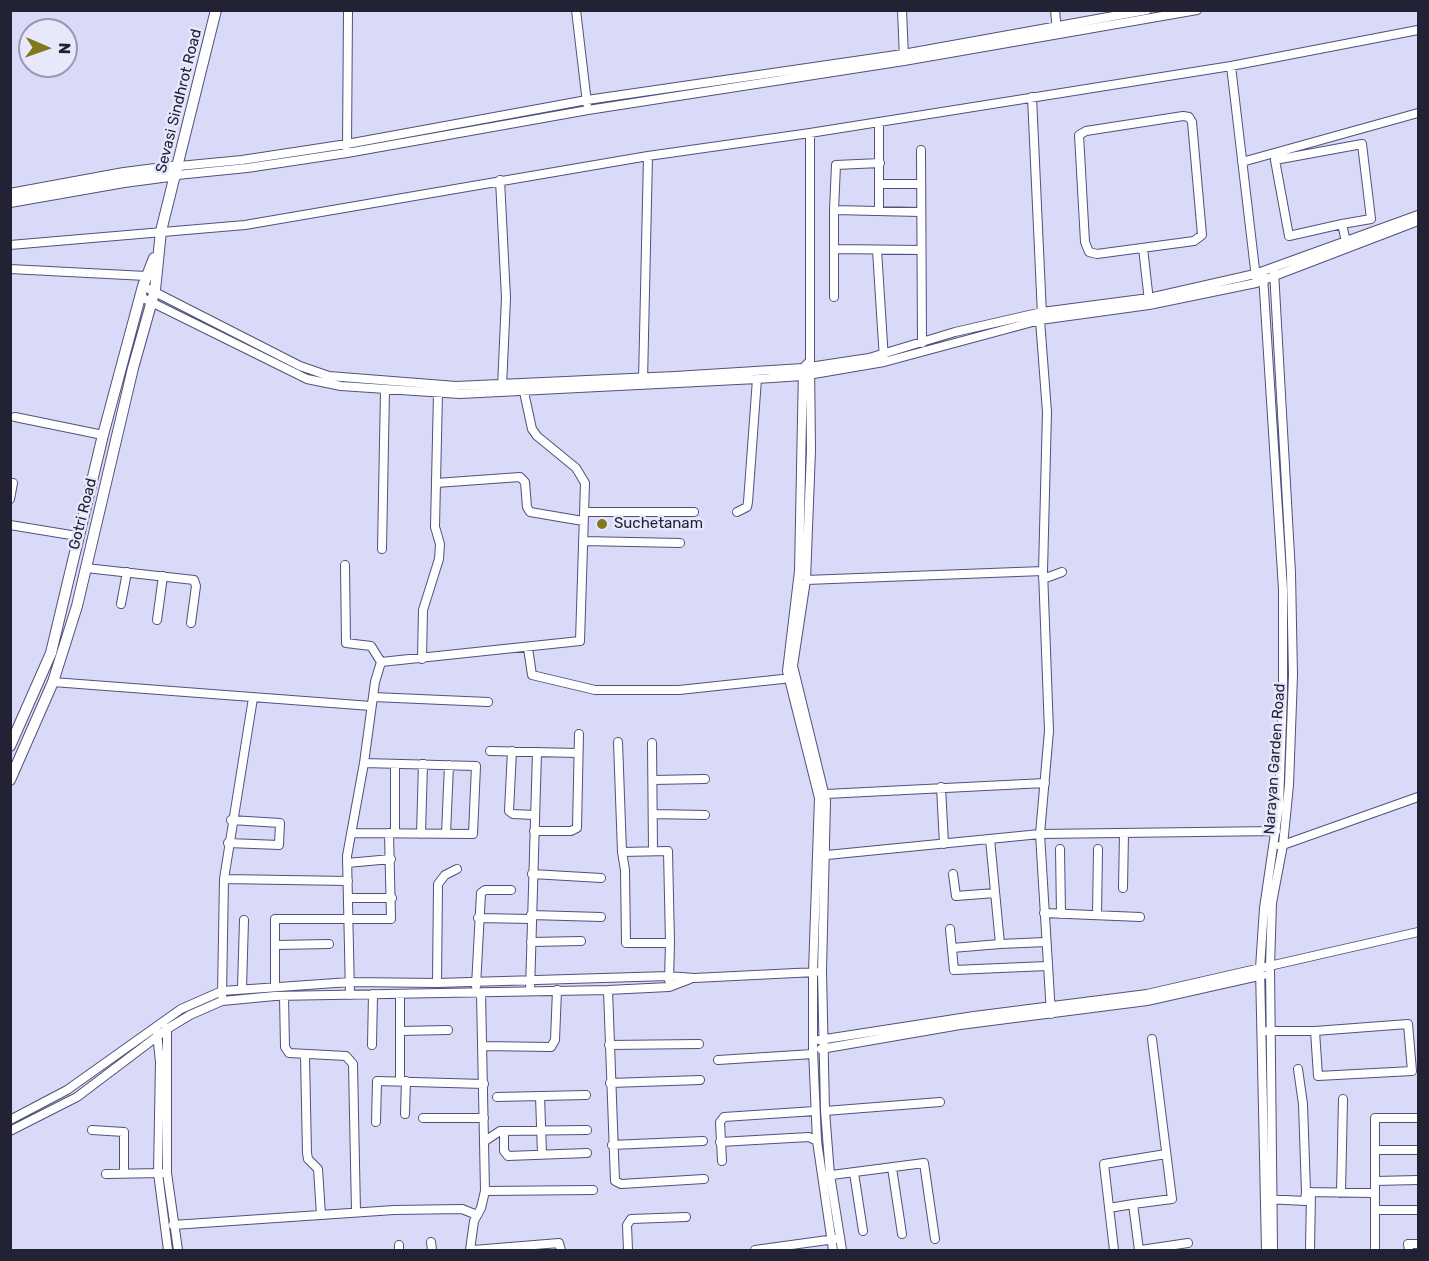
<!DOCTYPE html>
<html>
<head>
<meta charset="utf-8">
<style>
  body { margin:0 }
  #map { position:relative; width:1429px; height:1261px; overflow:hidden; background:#d8daf7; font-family:Rubik,sans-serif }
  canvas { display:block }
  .frame { position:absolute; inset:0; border:12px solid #222234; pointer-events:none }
  .north { position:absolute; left:18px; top:18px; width:60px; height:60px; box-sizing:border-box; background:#e7e8fc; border:2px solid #9899ac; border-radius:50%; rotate:92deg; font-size:16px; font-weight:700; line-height:24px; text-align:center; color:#222234 }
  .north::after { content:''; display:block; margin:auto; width:21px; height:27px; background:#82791e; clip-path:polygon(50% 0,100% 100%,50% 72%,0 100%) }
</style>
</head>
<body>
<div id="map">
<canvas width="1429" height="1261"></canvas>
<div class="frame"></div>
<div class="north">N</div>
</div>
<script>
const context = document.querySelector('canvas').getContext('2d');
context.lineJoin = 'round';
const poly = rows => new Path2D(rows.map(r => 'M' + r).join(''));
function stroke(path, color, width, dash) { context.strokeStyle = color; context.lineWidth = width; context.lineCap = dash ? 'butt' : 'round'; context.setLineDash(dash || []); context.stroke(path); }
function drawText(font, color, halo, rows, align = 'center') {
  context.font = font + ' Rubik,sans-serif'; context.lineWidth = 5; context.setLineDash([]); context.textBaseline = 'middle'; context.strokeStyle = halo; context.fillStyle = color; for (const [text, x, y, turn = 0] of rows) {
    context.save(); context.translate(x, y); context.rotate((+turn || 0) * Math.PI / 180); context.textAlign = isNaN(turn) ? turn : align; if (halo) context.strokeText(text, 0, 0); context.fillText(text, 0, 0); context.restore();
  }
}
const minor = poly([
  [576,10,587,103],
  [902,10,904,58],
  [1055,10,1057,32],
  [1231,66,1256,278],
  [1032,97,1042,315],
  [1183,116,1189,117,1192,122,1202,235,1194,241,1097,254,1089,252,1085,242,1079,135,1086,131,1183,116],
  [810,133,810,361],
  [347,148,348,10],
  [921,150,922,343],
  [1242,162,1418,113],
  [179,166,242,160,347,144,587,100,903,54,1147,10],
  [177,175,247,168,347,153,588,110,904,61,1197,10],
  [500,180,506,298,502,387],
  [880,184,919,184],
  [834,210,836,165,880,163],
  [879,211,879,122],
  [1342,224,1371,219,1362,144,1275,160,1289,236,1342,224,1346,242],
  [10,245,245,225,648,156,810,133,1231,66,1418,30],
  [1143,248,1149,301],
  [835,249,920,250],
  [877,250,884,360],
  [10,269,146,276],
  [1263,275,1283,589,1283,690,1279,806,1264,908,1260,968,1266,1250],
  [143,286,300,366,329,376,456,386,675,376,803,368,869,358,955,332,1042,312,1149,298,1255,274,1418,215],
  [141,297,307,379,341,386,460,394,757,379,802,376,884,362,1040,320,1149,305,1256,283,1418,221],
  [834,297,834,210,920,212],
  [1040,320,1047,412,1043,571],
  [643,381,648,156],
  [15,417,103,435],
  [436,483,520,477,525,482,527,507,530,512,583,521],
  [10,499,13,483],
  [585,512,694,512],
  [737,512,747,507,748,502,757,379],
  [10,525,77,536],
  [583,541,680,543],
  [382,549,385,390],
  [345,565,346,643,371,646,381,662],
  [86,568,194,580,196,586,191,623],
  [1043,579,1062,572],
  [806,580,1043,571,1049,731,1040,834,1051,1014],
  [121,604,127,572],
  [157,620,163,576],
  [528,648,532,675,595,690,679,690,792,678],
  [422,659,423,610,439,559,440,544,435,527,438,393],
  [53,682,371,706],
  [373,697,488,702],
  [618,742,622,852],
  [652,743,653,851],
  [490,751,578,753],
  [512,751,509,811,513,814,534,815],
  [395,764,395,833],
  [653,780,705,779],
  [941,787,944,844],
  [826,794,1045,783],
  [653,814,705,815],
  [534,831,571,831,577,828,579,734],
  [351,833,473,834,476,766,364,763],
  [421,834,423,764],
  [446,834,449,765],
  [228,843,279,845,280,823,231,820],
  [1280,846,1418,797],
  [1060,849,1061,914],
  [827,855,1040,834,1276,831],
  [347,863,391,859],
  [532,874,601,878],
  [953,874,956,896,995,893],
  [224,879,348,881],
  [1123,888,1124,833],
  [349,898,392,898],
  [1044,913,1140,917],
  [531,915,601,917],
  [1097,915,1098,849],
  [478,918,531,919],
  [950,929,954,970,1047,966],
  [531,942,581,941],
  [1000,944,1046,942],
  [276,945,329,944],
  [952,948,1000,944,990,839],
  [669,980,670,943,668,851,622,852,625,870,626,943,670,943],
  [437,983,438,884,445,875,457,869],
  [275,986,275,919,391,919,389,833],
  [476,986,481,893,485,890,511,890],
  [242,988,244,920],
  [608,990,615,1181,621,1184,704,1179],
  [530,991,537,752],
  [222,995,224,879,253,698],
  [350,995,347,856,364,763,375,682,381,662,580,641,585,483,576,468,537,436,532,429,524,392],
  [400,995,400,1081],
  [284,996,285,1047,289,1053,346,1056,353,1064,356,1212],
  [167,1028,167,1173,178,1250],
  [400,1031,448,1030],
  [1267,1031,1315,1031,1408,1024,1412,1071,1318,1076,1315,1031],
  [157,1033,160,1062,158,1173,168,1250],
  [819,1040,974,1016,1147,994,1418,932],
  [372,1045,373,994],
  [609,1045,699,1044],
  [484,1046,551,1047,555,1040,557,990],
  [821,1049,960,1025,1147,1001,1263,975],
  [305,1056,307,1153,308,1159,318,1169,321,1215],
  [718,1060,813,1054],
  [1298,1069,1303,1104,1306,1192],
  [610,1083,700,1080],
  [540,1096,542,1154],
  [497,1097,586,1095],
  [825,1111,940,1102],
  [405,1114,406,1081],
  [423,1118,484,1118],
  [10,1120,67,1090,181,1009,222,991,350,982,437,983,669,976,694,978,816,972],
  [376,1122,377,1081,484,1084],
  [92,1130,124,1132,124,1173],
  [10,1131,77,1097,167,1029,190,1015,222,1001,275,996,608,990,669,987,690,979],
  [504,1131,504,1151,508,1156,587,1153],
  [485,1141,500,1131,587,1130],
  [720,1142,809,1137,817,1141],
  [612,1145,703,1141],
  [1375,1150,1418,1150],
  [722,1161,720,1122,724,1117,815,1111],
  [892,1168,902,1234],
  [854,1173,863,1231],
  [106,1174,162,1173],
  [824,1176,924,1163,935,1239],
  [1375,1181,1418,1180],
  [485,1191,593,1190],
  [1341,1193,1343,1099],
  [1266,1199,1305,1201,1306,1192,1375,1193],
  [1109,1208,1133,1204],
  [1376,1210,1418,1210],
  [173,1225,394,1210,462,1209,477,1215],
  [431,1242,432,1250],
  [399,1245,399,1250],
  [470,1250,474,1221,481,1208,485,1191,481,993],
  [473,1250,559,1243,561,1250],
  [628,1250,627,1225,631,1219,686,1217],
  [755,1250,835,1239],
  [833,1250,817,1141,813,1049,813,972,819,798,787,671,799,571,803,368,810,361,811,450,806,580,793,666,826,801,822,971,825,1111,830,1175,842,1250],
  [1114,1250,1104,1164,1166,1154],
  [1139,1250,1133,1204,1172,1199,1152,1039],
  [1141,1250,1188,1243],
  [1273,1250,1270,966,1272,903,1283,845,1289,785,1293,675,1291,573,1274,271],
  [1310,1250,1311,1192],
  [1375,1250,1375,1118,1418,1118],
  [1409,1250,1408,1244,1418,1244]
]);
const major = poly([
  [10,194,124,173,179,166],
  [10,202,124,182,177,175],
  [10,746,51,653,103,435,143,286,154,258],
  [10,780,53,682,77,606,133,368,155,290,161,231,216,10]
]);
stroke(minor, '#52517b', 10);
stroke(major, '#52517b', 12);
stroke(minor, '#fff', 8);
stroke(major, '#fff', 10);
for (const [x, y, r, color] of [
  [602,524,6,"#82791e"]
]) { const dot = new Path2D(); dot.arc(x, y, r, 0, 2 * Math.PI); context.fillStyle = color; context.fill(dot); stroke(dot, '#e7e8fc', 2); }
drawText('15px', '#222234', '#e7e8fc', [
  ["Sevasi Sindhrot Road",179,101,-76],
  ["Gotri Road",83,514,-76],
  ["Narayan Garden Road",1275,759,-86]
]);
drawText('15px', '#222234', '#e7e8fc', [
  ["Suchetanam",614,524]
], 'left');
</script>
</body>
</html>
